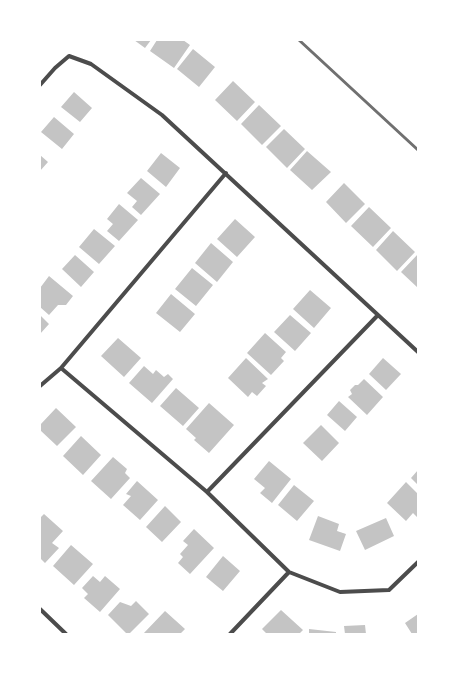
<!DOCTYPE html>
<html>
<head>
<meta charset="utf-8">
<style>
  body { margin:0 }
  #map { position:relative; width:458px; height:674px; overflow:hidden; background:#fff; font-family:"Archivo Narrow",sans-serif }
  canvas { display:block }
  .frame { position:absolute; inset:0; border:41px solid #fff; pointer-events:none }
</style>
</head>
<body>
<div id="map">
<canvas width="458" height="674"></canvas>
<div class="frame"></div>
</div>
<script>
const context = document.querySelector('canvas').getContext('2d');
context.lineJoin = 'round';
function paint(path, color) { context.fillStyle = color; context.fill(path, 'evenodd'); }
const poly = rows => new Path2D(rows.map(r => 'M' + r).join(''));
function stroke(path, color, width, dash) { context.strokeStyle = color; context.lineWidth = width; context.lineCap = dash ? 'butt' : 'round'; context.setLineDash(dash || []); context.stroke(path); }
paint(poly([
  [134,40,151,40,145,48],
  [157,40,183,40,190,45,174,68,150,51],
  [193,49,215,67,199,87,177,69],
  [233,81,255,102,237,121,215,100],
  [74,92,92,108,80,122,61,107],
  [259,105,281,126,262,145,241,124],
  [54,117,74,134,62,149,41,132],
  [284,129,305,149,287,168,266,147],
  [307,151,331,172,312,190,290,170],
  [161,153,180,168,166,187,147,171],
  [40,155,48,162,40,171],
  [141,178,160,194,141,215,132,207,137,201,127,193],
  [344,183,365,204,346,223,326,202],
  [119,204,138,220,119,241,107,231,113,224,107,219],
  [369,207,391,228,373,247,351,226],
  [235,219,255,237,237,257,217,239],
  [94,229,115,246,99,264,79,247],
  [393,231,415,252,397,271,376,250],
  [211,243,233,262,217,282,195,263],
  [418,254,418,288,401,272],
  [75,255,94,272,81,287,62,269],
  [192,268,213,285,196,306,175,289],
  [49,276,73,296,66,305,58,305,49,315,40,307,40,288],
  [310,290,331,308,314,328,293,309],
  [171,294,195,314,180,332,156,313],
  [40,315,49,324,40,334],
  [290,315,311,333,295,351,274,332],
  [265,333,286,352,281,358,284,361,271,375,247,353],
  [118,338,141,358,124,377,101,356],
  [246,358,268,379,262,383,266,386,257,396,252,392,248,397,228,378],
  [383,358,401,374,386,390,369,374],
  [144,366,153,374,156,370,164,377,168,374,173,379,152,403,129,383],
  [364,379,383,397,367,415,348,397,352,394,350,390,355,385,358,385],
  [176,388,199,408,183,426,160,406],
  [339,401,357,417,345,431,327,415],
  [209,403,234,425,209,453,194,440,196,438,186,429],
  [56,408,76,427,57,446,40,430,40,425],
  [321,425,339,443,322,461,303,443],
  [81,436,101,455,83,475,63,456],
  [113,457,127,469,125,473,130,478,111,499,91,481],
  [269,461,291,479,272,503,260,493,265,488,254,479],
  [418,470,418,485,411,478],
  [137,481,158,500,140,520,123,505,131,496,126,494],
  [406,482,418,494,418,518,413,513,406,521,387,503],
  [294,485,314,501,297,521,278,505],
  [165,506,181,522,162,542,146,527],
  [44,514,63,531,52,543,59,548,45,563,40,558,40,518],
  [318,516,339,524,337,531,346,534,340,551,309,540],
  [386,518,394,536,365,550,356,531],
  [194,529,214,548,190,574,178,563,183,557,180,554,188,545,183,541],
  [71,545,93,564,74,585,53,566],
  [223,556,240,571,223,591,206,577],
  [93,576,100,582,105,576,120,589,100,612,84,598,88,594,82,588],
  [136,601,149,614,129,634,127,634,108,615,120,602,131,606],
  [281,610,303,630,299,634,267,634,262,629],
  [165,611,185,629,180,634,143,634],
  [418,614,418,634,412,634,405,623],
  [365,625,366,634,345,634,344,626],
  [309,629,336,632,336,634,309,634]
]), '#c4c4c4');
stroke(poly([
  [40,85,55,68,69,56,91,64,162,115,418,352],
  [61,368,207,492,289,572,340,592,389,590,418,562],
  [40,386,61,368,226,173],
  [207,492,378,315],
  [40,609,66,634],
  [230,634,289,572]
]), '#4c4c4c', 4);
stroke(poly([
  [299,40,418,150]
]), '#707070', 3);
</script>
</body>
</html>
